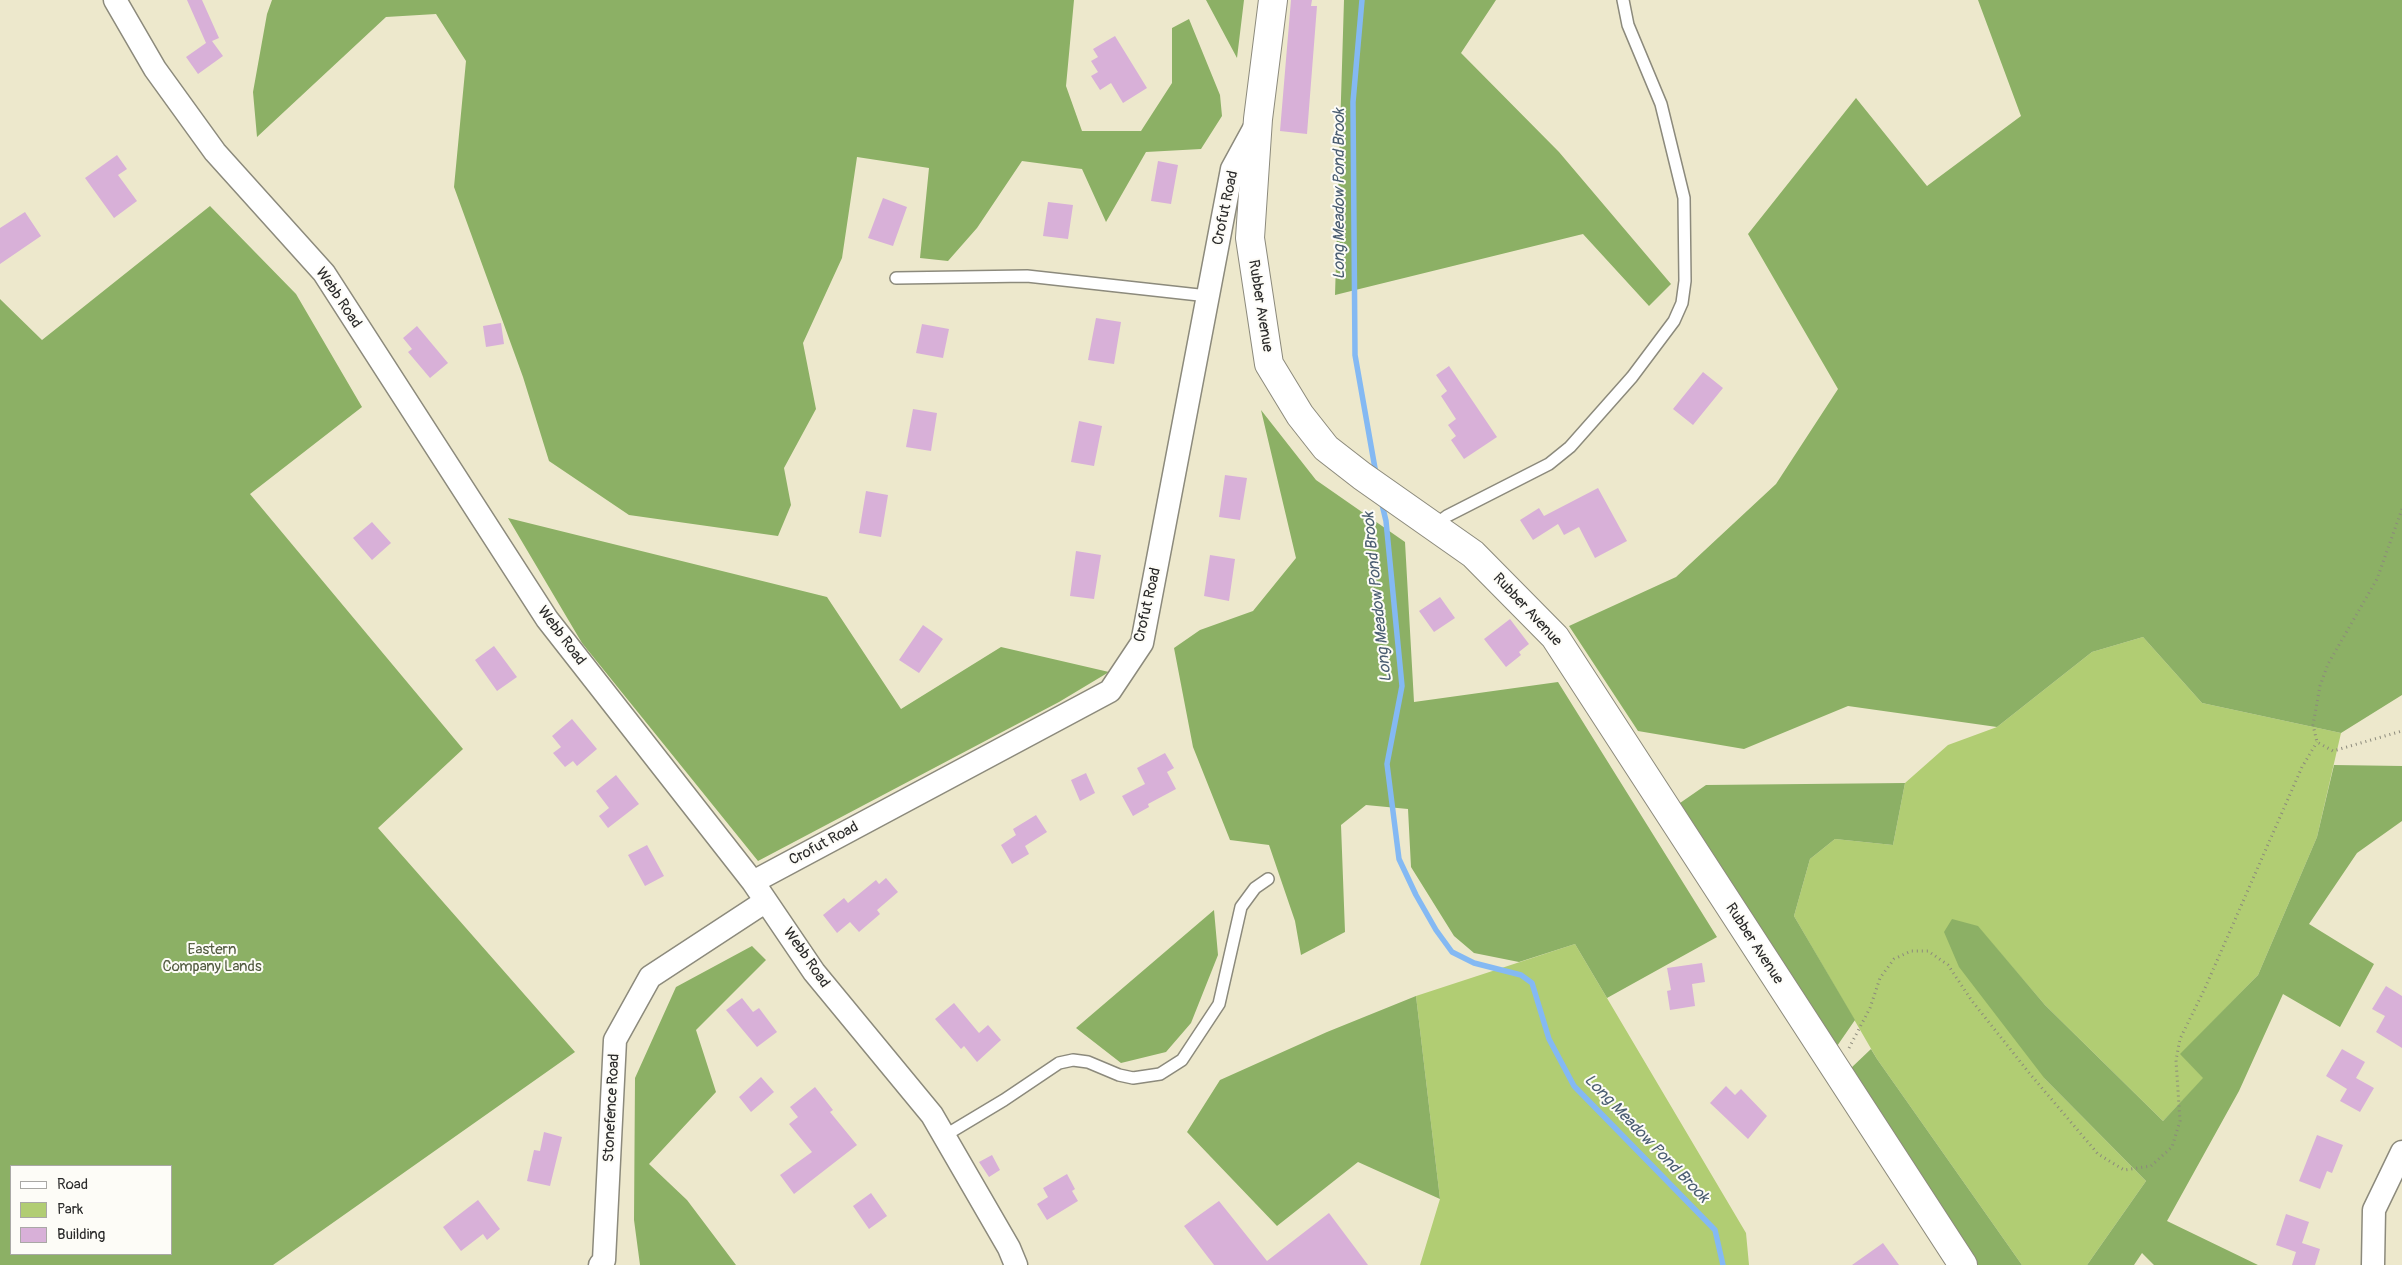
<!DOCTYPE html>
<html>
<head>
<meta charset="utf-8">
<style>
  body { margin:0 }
  #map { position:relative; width:2402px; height:1265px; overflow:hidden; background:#ede8cc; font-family:Pangolin,sans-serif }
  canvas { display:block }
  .legend { position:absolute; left:10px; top:1165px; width:162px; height:90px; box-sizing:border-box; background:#fdfcf7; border:1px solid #a9a8a5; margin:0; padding:6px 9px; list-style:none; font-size:15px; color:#2b2b2b }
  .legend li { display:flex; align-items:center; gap:10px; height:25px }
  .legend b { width:25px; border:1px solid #a9a8a5 }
</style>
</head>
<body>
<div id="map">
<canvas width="2402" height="1265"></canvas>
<ul class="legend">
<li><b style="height:6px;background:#fff"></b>Road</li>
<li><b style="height:14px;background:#b1cd73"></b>Park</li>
<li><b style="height:14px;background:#d8b0d8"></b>Building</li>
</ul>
</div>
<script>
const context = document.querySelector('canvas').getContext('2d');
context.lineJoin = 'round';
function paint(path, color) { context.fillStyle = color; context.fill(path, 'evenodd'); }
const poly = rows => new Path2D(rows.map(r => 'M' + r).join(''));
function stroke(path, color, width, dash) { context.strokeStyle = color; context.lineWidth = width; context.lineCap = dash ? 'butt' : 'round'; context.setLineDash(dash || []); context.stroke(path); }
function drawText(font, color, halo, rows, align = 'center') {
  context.font = font + ' Pangolin,sans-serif'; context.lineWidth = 4; context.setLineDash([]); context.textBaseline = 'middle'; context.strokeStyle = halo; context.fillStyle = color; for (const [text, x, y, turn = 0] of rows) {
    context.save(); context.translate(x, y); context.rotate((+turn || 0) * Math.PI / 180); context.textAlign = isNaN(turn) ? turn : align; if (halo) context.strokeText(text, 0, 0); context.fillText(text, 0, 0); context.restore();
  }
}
paint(poly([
  [2143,637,2202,703,2341,733,2317,837,2258,975,2181,1054,2204,1078,2163,1121,2045,1005,1978,927,2045,1079,2146,1181,2087,1265,2022,1265,1877,1059,1794,916,1810,859,1835,839,1893,845,1905,783,1948,745,1997,727,2092,652],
  [1575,944,1746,1233,1749,1265,1420,1265,1440,1199,1416,996]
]), '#b1cd73');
paint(poly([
  [272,0,1074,0,1066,86,1082,131,1141,131,1172,83,1172,28,1189,19,1220,95,1222,116,1201,149,1146,152,1106,222,1082,169,1022,161,977,228,948,261,920,258,929,168,857,157,842,258,803,343,816,409,784,468,791,505,778,536,629,515,549,461,523,377,454,187,466,61,436,14,386,17,257,137,253,92,267,14],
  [1206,0,1244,0,1237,58],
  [1344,0,1496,0,1461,53,1559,152,1671,284,1649,306,1583,234,1335,295],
  [1978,0,2402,0,2402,695,2341,733,2202,703,2143,637,2092,652,1997,727,1848,706,1744,749,1638,731,1569,626,1676,577,1776,484,1838,389,1748,234,1856,98,1927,186,2021,116],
  [210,206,296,294,362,407,250,494,463,749,378,828,575,1052,273,1265,0,1265,0,299,42,340],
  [11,1166,171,1166,171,1254,11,1254],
  [1261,410,1316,480,1405,542,1414,702,1558,682,1717,937,1607,998,1575,944,1519,962,1474,953,1454,936,1411,867,1408,809,1366,805,1341,825,1345,932,1301,955,1295,921,1269,845,1230,840,1193,747,1174,648,1200,630,1253,611,1296,558],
  [508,518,827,597,901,709,1001,647,1109,672,1059,702,758,861,582,643],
  [2334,765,2402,766,2402,821,2357,853,2309,924,2374,964,2340,1027,2283,994,2239,1091,2167,1221,2258,1265,2154,1265,2142,1253,2134,1265,2087,1265,2146,1181,2045,1079,1959,967,1944,932,1952,919,1978,926,2045,1005,2163,1121,2203,1078,2180,1054,2258,975,2317,837],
  [1905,783,1893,845,1835,839,1810,859,1794,916,1855,1020,1835,1049,1680,803,1706,785],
  [1214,910,1218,955,1191,1023,1166,1052,1121,1063,1076,1028],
  [752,946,766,960,696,1030,716,1092,649,1164,687,1200,736,1265,640,1265,634,1220,635,1078,676,987],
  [1416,996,1440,1199,1358,1162,1277,1226,1187,1132,1220,1080,1327,1032],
  [1871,1049,1877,1059,2022,1265,1976,1265,1850,1069]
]), '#8cb065');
stroke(poly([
  [1362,0,1353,102,1355,355,1376,474],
  [1381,500,1386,521,1402,686,1387,764,1399,859,1416,895,1436,930,1452,952,1474,963,1521,975,1532,983,1549,1039,1574,1086,1715,1230,1723,1265]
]), '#84b9f3', 5.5);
paint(poly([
  [187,0,202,0,219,38,212,41,223,56,198,74,186,57,206,43],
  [1291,0,1312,0,1311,6,1317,6,1307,134,1280,131],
  [1115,36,1147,88,1123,103,1111,83,1100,90,1091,76,1098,72,1091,61,1098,57,1093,49],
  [117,155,127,169,118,175,137,201,114,218,85,178],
  [1158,161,1178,165,1171,204,1151,201],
  [883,198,907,207,893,246,868,238],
  [1048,202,1073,205,1068,239,1043,236],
  [25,212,41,236,0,264,0,228],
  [1096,318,1121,322,1114,364,1088,360],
  [501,323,504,344,486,347,483,326],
  [922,324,949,329,943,358,916,353],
  [417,326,448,363,430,378,408,352,412,349,403,338],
  [1449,366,1497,437,1464,459,1451,440,1456,436,1448,425,1456,419,1441,396,1447,391,1436,375],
  [1703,372,1723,388,1693,425,1673,409],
  [913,409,937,413,931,451,906,447],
  [1079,421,1102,426,1094,466,1071,462],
  [1225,475,1247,478,1240,520,1219,517],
  [1598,488,1627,541,1595,558,1579,527,1564,535,1558,524,1533,540,1520,520,1539,508,1544,516],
  [866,491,888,495,881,537,859,533],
  [372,522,391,543,372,560,353,538],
  [1076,551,1101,555,1094,599,1070,596],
  [1210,555,1235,559,1229,601,1204,596],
  [1440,597,1455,618,1434,632,1419,611],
  [1510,619,1529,644,1519,652,1521,655,1506,667,1484,639],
  [923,625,943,639,919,673,899,660],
  [494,646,517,677,497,691,475,660],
  [572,719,597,749,577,766,573,761,565,767,553,753,561,747,552,736],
  [1165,753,1174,768,1167,772,1176,789,1148,804,1149,807,1133,816,1122,796,1145,784,1137,768],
  [1086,773,1095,793,1080,801,1071,780],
  [616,775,639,804,608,828,599,816,609,808,596,791],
  [1036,815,1047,832,1025,846,1029,854,1012,864,1001,845,1016,835,1013,829],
  [647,845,664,876,645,886,628,855],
  [886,878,898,892,877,910,880,914,859,932,850,922,837,933,823,915,844,898,848,903,876,880,879,884],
  [1702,963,1705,982,1692,984,1695,1006,1670,1010,1667,991,1671,990,1667,968],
  [2386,986,2402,996,2402,1048,2376,1032,2385,1016,2372,1009],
  [742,998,753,1012,759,1008,777,1032,757,1047,726,1010],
  [954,1003,979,1033,988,1025,1001,1040,977,1062,964,1046,961,1049,935,1019],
  [2342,1049,2365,1062,2356,1078,2374,1088,2360,1112,2340,1101,2347,1089,2326,1076],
  [761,1077,774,1092,751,1112,739,1097],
  [1726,1086,1735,1095,1741,1089,1767,1116,1748,1139,1710,1103],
  [815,1087,833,1110,830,1112,857,1145,794,1194,780,1175,812,1152,789,1124,798,1117,790,1107],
  [544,1132,562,1137,550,1186,527,1181,534,1150,540,1151],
  [2317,1135,2343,1145,2332,1173,2327,1171,2320,1189,2299,1181],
  [992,1155,1000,1170,989,1177,979,1162],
  [1067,1174,1075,1189,1072,1191,1078,1201,1047,1220,1037,1204,1048,1197,1043,1188],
  [871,1193,887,1216,869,1229,853,1206],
  [478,1200,500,1229,487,1240,483,1234,461,1251,443,1227],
  [1219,1201,1267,1261,1329,1213,1368,1265,1214,1265,1184,1226],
  [2286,1214,2309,1222,2302,1243,2320,1249,2315,1265,2292,1265,2296,1252,2276,1245],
  [1883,1243,1899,1265,1852,1265]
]), '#d8b0d8');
const service = poly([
  [896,278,1027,276,1208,296],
  [1435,525,1447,516,1549,464,1570,447,1632,377,1674,321,1682,303,1685,281,1684,198,1661,104,1628,25,1623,0],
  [944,1136,1004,1100,1059,1063,1073,1060,1088,1062,1119,1075,1133,1078,1160,1074,1182,1060,1219,1004,1241,907,1255,888,1268,879]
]);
const minor = poly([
  [115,0,155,69,215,152,324,273,547,619,753,882,814,972,932,1115,1009,1248,1016,1265],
  [753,882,1110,691,1142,643,1232,169,1256,125],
  [600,1265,604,1260,615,1040,650,977,766,901],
  [2373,1265,2374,1210,2402,1152]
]);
const tertiary = poly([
  [1273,0,1258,119,1250,238,1269,364,1300,415,1326,448,1362,476,1473,554,1555,637,1963,1265]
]);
stroke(service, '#8c8a7c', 14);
stroke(minor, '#8c8a7c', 25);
stroke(tertiary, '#8c8a7c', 30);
stroke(poly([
  [2402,509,2377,579,2328,664,2320,686,2313,725,2317,742,2333,751,2402,731],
  [1849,1048,1870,1008,1880,978,1894,959,1911,951,1928,951,1948,965,1972,1001,2030,1074,2098,1154,2124,1170,2151,1166,2172,1147,2180,1121,2176,1060,2180,1039,2205,988,2302,767,2317,742]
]), '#8c8a7c', 3, [1, 4]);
stroke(service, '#fff', 11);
stroke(minor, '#fff', 22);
stroke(tertiary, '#fff', 28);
drawText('15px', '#2b2b2b', '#fdfcf7', [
  ["Crofut Road",1226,208,-78],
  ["Webb Road",338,298,56],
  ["Rubber Avenue",1260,306,81],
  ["Crofut Road",1148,605,-77],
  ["Rubber Avenue",1527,610,47],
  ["Webb Road",561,636,53],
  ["Crofut Road",824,844,-28],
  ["Rubber Avenue",1754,944,57],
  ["Webb Road",806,958,55],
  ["Stonefence Road",612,1108,-87]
]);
drawText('15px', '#535c41', '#fdfcf7', [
  ["Eastern",212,950],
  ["Company Lands",212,967]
]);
drawText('italic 16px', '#4a5d71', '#fdfcf7', [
  ["Long Meadow Pond Brook",1340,194,-90],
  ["Long Meadow Pond Brook",1378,597,-96],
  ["Long Meadow Pond Brook",1646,1139,46]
]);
</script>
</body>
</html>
